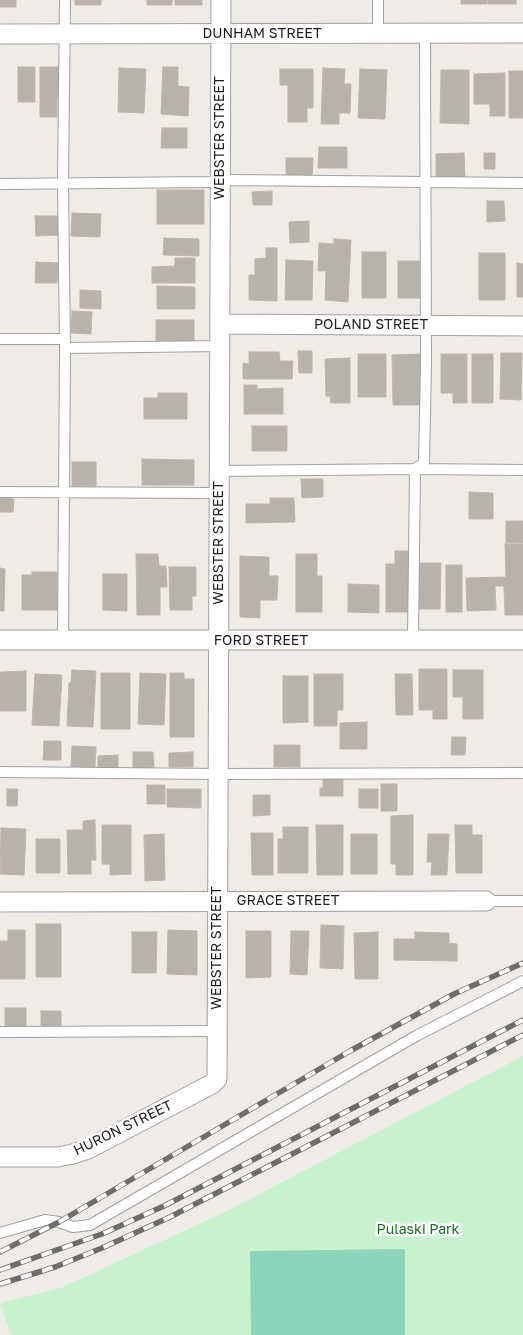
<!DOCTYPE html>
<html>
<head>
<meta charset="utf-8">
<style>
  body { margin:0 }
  canvas { display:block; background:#efece7 }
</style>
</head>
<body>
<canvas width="523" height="1335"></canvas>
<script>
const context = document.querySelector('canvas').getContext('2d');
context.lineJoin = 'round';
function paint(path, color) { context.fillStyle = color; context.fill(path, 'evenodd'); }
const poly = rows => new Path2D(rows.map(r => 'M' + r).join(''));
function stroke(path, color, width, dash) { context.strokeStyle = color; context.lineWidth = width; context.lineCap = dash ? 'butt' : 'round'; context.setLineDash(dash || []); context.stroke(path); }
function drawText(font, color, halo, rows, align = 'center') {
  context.font = font + ' "Golos Text",sans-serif'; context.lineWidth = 5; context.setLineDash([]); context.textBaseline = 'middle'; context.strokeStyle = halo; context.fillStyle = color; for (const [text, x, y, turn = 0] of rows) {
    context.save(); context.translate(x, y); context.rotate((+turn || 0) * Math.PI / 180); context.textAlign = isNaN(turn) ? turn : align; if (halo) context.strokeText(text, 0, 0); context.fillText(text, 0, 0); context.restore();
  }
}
paint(poly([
  [523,1056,523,1335,11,1335,0,1303,61,1288,227,1211]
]), '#c9f3ce');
paint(poly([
  [405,1249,405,1335,251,1335,250,1251]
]), '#8ed4bb');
const building = poly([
  [0,0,16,0,16,7,0,7,0,0],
  [75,0,101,0,101,5,75,5,75,0],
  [147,0,172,0,172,5,147,5,147,0],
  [175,0,202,0,202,5,175,5,175,0],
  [461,0,487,0,487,4,461,4,461,0],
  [488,0,516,0,516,4,488,4,488,0],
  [18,67,35,67,35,102,18,102,18,67],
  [40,67,62,67,62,98,57,98,57,117,40,117,40,67],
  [163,67,178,67,178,86,189,87,188,116,161,114,163,67],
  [119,68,146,69,144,113,118,112,119,68],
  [323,68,345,69,344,84,351,84,350,113,339,113,339,124,321,124,323,68],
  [280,69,313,69,313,108,307,108,307,122,288,122,288,85,280,85,280,69],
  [360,69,387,70,385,119,358,118,360,69],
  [441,70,469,70,469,124,440,123,441,70],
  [509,71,523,71,523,118,509,118,509,71],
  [505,73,505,116,490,116,490,104,474,104,474,74,505,73],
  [162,128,187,128,187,148,161,148,162,128],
  [319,147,347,147,347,168,318,168,319,147],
  [464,153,465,177,436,178,436,154,464,153],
  [484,153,495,153,495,169,484,169,484,153],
  [286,158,313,158,312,179,286,179,286,158],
  [157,190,204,190,204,224,157,224,157,190],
  [272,191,272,205,253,205,252,192,272,191],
  [487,201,504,201,505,221,487,222,487,201],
  [72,213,101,214,100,237,71,236,72,213],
  [35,216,59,216,60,235,36,236,35,216],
  [309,221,309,242,290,243,289,222,309,221],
  [164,238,199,239,199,256,163,255,164,238],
  [334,239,351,240,348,302,325,300,326,271,318,271,319,243,334,244,334,239],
  [266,248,277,248,277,301,249,300,249,275,255,275,255,259,266,258,266,248],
  [362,252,386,252,386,298,362,298,362,252],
  [479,253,505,253,505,300,479,300,479,253],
  [175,258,195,258,195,283,152,283,152,267,175,266,175,258],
  [286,260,313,261,312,300,285,300,286,260],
  [398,261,422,261,422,298,398,298,398,261],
  [36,262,58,263,57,283,35,283,36,262],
  [517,263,523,264,523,297,517,297,517,263],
  [157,286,195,287,195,309,157,309,157,286],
  [80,290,101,291,101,309,80,308,80,290],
  [72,311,92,312,91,334,71,333,72,311],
  [156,320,194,320,194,341,156,341,156,320],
  [298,351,312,351,312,373,299,373,298,351],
  [249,352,279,352,280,361,293,361,292,379,243,379,243,363,249,364,249,352],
  [501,353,522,353,521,400,500,399,501,353],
  [358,354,386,354,386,397,358,397,358,354],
  [421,354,421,405,393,405,392,355,421,354],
  [441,354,467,354,467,403,453,403,453,393,441,393,441,354],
  [472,354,493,354,493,403,472,403,472,354],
  [350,358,350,403,331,403,330,396,326,396,325,359,350,358],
  [244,385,257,385,257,389,283,388,283,414,244,414,244,385],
  [158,393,187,393,187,419,144,419,144,398,158,398,158,393],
  [252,426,287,426,287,451,252,451,252,426],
  [142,459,194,460,194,485,142,485,142,459],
  [72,462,96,462,96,486,72,486,72,462],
  [301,479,323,479,323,497,302,498,301,479],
  [469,492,493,493,493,519,469,519,469,492],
  [0,498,14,499,13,512,0,512,0,498],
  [270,498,294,498,295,522,246,523,246,504,270,504,270,498],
  [506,521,523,521,523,543,506,543,506,521],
  [505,544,523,544,523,615,505,615,504,586,495,586,496,610,467,611,466,578,506,577,505,544],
  [395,551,409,551,409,612,386,612,386,564,395,564,395,551],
  [136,554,158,554,159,566,166,566,167,587,160,587,160,615,137,615,136,554],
  [296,554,317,554,317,576,322,576,322,612,296,612,296,554],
  [240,556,269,557,269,576,278,576,277,600,260,600,260,618,240,617,240,556],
  [420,563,441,563,440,609,418,609,420,563],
  [446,565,462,565,462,612,446,612,446,565],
  [169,567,196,567,196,596,192,596,192,610,170,610,169,567],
  [0,568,5,569,4,611,0,611,0,568],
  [32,572,57,572,57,610,22,610,22,575,32,575,32,572],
  [103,574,127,574,127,611,103,610,103,574],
  [348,584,379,585,379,613,348,612,348,584],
  [419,669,447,669,447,719,433,719,433,710,419,710,419,669],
  [72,670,96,671,93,727,67,726,69,683,71,683,72,670],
  [453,670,483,670,483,719,463,719,463,697,453,697,453,670],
  [26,671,26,711,0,711,0,672,26,671],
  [101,673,130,673,130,729,101,729,101,673],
  [140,673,166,674,164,725,138,724,140,673],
  [170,673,184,673,184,679,194,679,194,737,170,737,170,673],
  [35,674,62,675,59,726,32,725,35,674],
  [314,674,343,674,343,710,337,710,337,726,314,726,314,674],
  [395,674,412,674,413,715,396,715,395,674],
  [283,676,308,676,308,722,283,723,283,676],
  [367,722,367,749,340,749,340,723,367,722],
  [452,737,466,737,465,755,451,755,452,737],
  [44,741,61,741,61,760,43,760,44,741],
  [274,745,300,745,300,767,274,767,274,745],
  [72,746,96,747,95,768,71,767,72,746],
  [133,752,153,752,154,769,133,769,133,752],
  [193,752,193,767,169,767,169,753,193,752],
  [118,755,118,769,98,769,98,756,118,755],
  [323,778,343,778,343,796,320,796,320,788,323,788,323,778],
  [381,784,397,784,397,811,381,811,381,784],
  [147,785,165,785,165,804,147,804,147,785],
  [7,789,18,789,17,806,7,806,7,789],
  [167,789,201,789,201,808,167,807,167,789],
  [359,789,378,789,378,808,359,808,359,789],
  [253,795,270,795,270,815,253,816,253,795],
  [413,815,413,875,396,875,396,864,391,864,391,816,413,815],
  [95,820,96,860,91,860,91,874,68,874,67,830,83,830,83,821,95,820],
  [102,825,131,825,131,874,110,875,110,864,102,864,102,825],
  [316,825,343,825,343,875,317,875,316,825],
  [455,825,472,825,472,835,482,835,482,873,456,873,455,825],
  [283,827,308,827,308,873,278,873,278,839,283,839,283,827],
  [1,828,26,829,24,875,0,874,1,828],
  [251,833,273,833,273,875,252,875,251,833],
  [164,834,165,880,145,881,144,835,164,834],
  [351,834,377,834,377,874,351,874,351,834],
  [428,834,449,834,447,875,431,875,432,862,427,862,428,834],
  [36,839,60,839,60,873,36,873,36,839],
  [36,924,61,924,61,977,36,977,36,924],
  [321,925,344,926,343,969,320,968,321,925],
  [8,930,25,930,25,979,0,979,0,941,8,941,8,930],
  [168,930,197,931,197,975,167,974,168,930],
  [246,931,271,931,271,977,246,978,246,931],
  [291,931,309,931,307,975,290,974,291,931],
  [132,932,157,932,156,973,132,973,132,932],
  [378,932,378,979,355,979,354,933,378,932],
  [415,932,449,933,449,943,457,944,457,961,394,960,394,939,415,939,415,932],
  [5,1008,26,1008,26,1027,5,1027,5,1008],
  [41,1011,61,1011,61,1027,41,1027,41,1011]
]);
paint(building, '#b8b2ad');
stroke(building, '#bfb4ab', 1);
const lane = poly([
  [378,0,378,34],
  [0,184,210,182,232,180,523,183],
  [0,339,64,339],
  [65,348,220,346],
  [219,471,415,469,523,470],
  [0,492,219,493],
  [63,639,65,348,63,184,65,0],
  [413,640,415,469,424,463,426,364,425,33],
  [0,772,218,774,523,773],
  [486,901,523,901],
  [0,1032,217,1031],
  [0,1233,45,1220,59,1222,73,1227,90,1225,416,1036,523,981]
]);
const street = poly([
  [0,34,523,33],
  [220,324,523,326],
  [0,640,523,640],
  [0,902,486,901],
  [0,1157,58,1157,73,1154,88,1149,212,1084,217,1079,221,0]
]);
stroke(lane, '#a0a0a0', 12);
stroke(street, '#a0a0a0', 21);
stroke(lane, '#fff', 10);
stroke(street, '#fff', 19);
const rail = poly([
  [0,1252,59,1222,350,1051,454,994,523,963],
  [0,1270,102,1234,164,1206,523,1020],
  [0,1284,55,1267,102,1248,170,1217,523,1035]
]);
stroke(rail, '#6d6d6d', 5.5);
stroke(rail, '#fff', 4, [11]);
drawText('14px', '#1f1f1f', '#fff', [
  ["DUNHAM STREET",262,34],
  ["WEBSTER STREET",220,138,-90],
  ["POLAND STREET",371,325],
  ["WEBSTER STREET",219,543,-90],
  ["FORD STREET",261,641],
  ["GRACE STREET",288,901],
  ["WEBSTER STREET",217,948,-90],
  ["HURON STREET",123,1128,-26]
]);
drawText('14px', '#197123', '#fff', [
  ["Pulaski Park",418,1230]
]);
</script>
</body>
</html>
